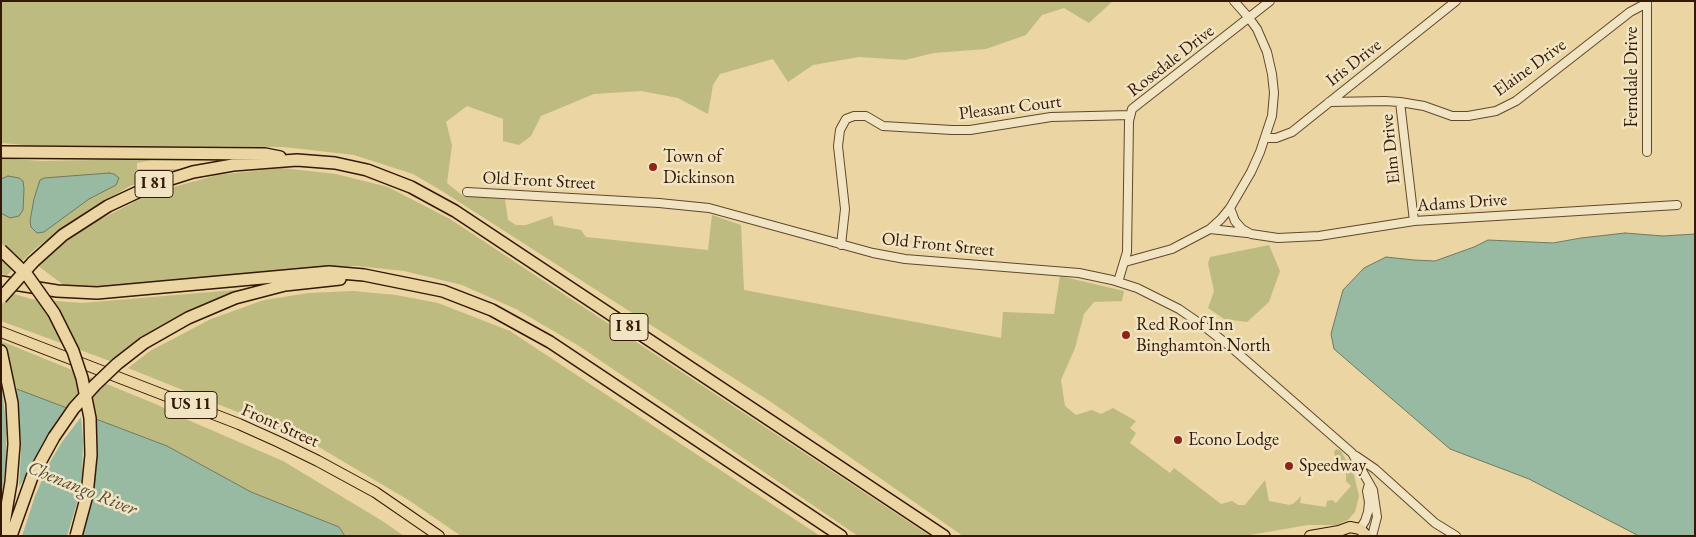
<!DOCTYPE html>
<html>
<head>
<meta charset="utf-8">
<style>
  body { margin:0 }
  #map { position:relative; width:1696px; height:537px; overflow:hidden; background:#ead5a3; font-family:"EB Garamond",serif }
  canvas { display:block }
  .frame { position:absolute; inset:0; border:2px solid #351805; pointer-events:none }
</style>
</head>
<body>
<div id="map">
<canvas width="1696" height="537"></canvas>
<div class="frame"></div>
</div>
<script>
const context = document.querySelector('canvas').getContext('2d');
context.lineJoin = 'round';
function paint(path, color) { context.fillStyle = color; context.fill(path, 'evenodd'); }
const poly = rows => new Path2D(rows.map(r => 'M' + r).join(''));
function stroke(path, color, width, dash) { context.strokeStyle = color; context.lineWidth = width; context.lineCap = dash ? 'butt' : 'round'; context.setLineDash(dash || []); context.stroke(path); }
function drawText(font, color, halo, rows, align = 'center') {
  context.font = font + ' "EB Garamond",serif'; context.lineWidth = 5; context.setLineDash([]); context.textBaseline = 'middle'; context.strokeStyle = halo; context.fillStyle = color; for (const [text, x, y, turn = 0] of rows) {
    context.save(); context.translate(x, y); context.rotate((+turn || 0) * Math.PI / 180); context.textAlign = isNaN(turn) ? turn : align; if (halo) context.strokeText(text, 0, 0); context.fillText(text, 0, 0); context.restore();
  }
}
paint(poly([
  [1,1,1113,1,1089,23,1064,8,1042,15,1026,35,986,49,934,53,905,60,859,57,813,65,788,82,773,59,720,74,713,85,708,114,678,98,641,91,594,94,541,116,531,136,519,145,503,141,503,119,467,106,446,122,452,145,447,183,463,196,505,199,508,220,516,225,526,225,552,216,554,225,581,230,586,237,708,250,712,215,741,225,744,290,1001,338,1003,312,1054,314,1060,276,1124,291,1122,301,1094,302,1084,314,1075,348,1061,380,1065,406,1076,415,1092,410,1101,414,1113,408,1136,421,1130,428,1136,433,1130,443,1170,473,1174,468,1221,504,1232,501,1238,505,1245,505,1265,480,1269,501,1290,505,1294,503,1301,496,1300,503,1326,507,1327,501,1332,500,1336,503,1351,486,1346,481,1346,472,1336,464,1331,467,1335,457,1334,451,1337,449,1341,451,1354,475,1359,496,1355,512,1348,520,1337,525,1308,525,1244,536,963,536,771,402,442,191,413,174,354,155,284,147,25,145,1,143],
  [1,158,41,161,157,159,137,163,137,169,182,169,130,186,87,211,36,248,7,275,1,274],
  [282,168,336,174,388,187,450,219,930,536,858,536,579,346,516,309,462,285,404,271,357,266,319,267,106,287,65,286,37,265,59,246,97,221,152,193,217,175],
  [1269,245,1280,271,1269,302,1247,322,1224,319,1208,308,1214,291,1208,264,1210,257],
  [246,289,197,308,141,338,110,361,1,321,1,290,31,299,82,303],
  [353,291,396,295,438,303,510,331,820,536,461,536,410,501,307,440,128,368,150,351,211,319,264,300,309,293],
  [1,341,158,405,188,420,283,461,384,522,404,536,345,536,339,527,251,492,167,446,1,383]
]), '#bebb80');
const water = poly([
  [109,173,114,174,119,178,116,185,89,199,44,232,37,233,31,227,30,221,34,199,40,180,44,178,109,173],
  [8,176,19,178,23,181,24,189,23,210,19,216,10,218,1,213,1,179,8,176],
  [1625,233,1663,236,1695,234,1695,536,1639,536,1529,479,1450,449,1334,349,1331,334,1343,290,1364,268,1386,257,1414,260,1435,261,1474,247,1488,240,1553,243,1581,238,1625,233],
  [1,383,167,446,251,492,339,527,345,536,1,536,1,383]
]);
paint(water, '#98b9a2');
stroke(water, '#707963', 1);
paint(poly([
  [1,380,16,385,19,409,21,451,19,487,57,420,68,405,95,415,97,456,94,487,90,509,81,536,67,536,77,503,82,474,83,440,81,417,62,442,50,462,35,496,22,536,1,536,1,500,6,462,6,423]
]), '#ead5a3');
const minor = poly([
  [1647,1,1647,152],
  [1329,102,1385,101,1400,102,1424,106,1452,116,1468,116,1496,111,1516,101,1630,12,1647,3],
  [1400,102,1414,221],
  [1265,138,1276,138,1292,132,1456,1],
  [467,192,659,203,709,208,873,253,905,259,1079,273,1112,280,1137,288,1179,309,1205,327,1232,348,1352,453,1373,490,1377,517,1372,536],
  [1230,208,1235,221,1242,229,1251,234,1278,238,1319,236,1414,221,1677,205],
  [1210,229,1247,233],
  [841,245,845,209,838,146,840,130,846,119,854,116,866,116,883,126,952,130,970,130,1051,117,1130,115],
  [1125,262,1172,249,1210,229,1221,219,1230,208,1251,172,1260,152,1272,116,1274,93,1272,74,1267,52,1257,29,1249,18,1234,1],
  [1118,282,1127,252,1129,121,1132,109,1270,1],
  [1356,456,1375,469,1435,523,1456,536],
  [1360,529,1365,521,1368,512,1369,502,1367,491,1369,484]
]);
const major = poly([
  [1,332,239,424,279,442,318,461,375,492,439,536],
  [1310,536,1339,531,1350,527,1360,529,1367,536]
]);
const highway = poly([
  [1,152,265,154,280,157],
  [33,262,63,235,108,206,155,184,193,172,233,165,297,160,335,163,367,170,411,187,455,211,944,536],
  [1,282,57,291,97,293,329,272,364,275,443,291,492,310,550,342,841,536],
  [144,343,188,318,235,298,285,285,340,279],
  [1,351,12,403,14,444,11,482,2,536],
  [11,536,32,477,54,437]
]);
stroke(minor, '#62472c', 10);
stroke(major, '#351805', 12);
stroke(highway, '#351805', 14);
stroke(minor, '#f1e4c3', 8);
stroke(major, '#ead5a3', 10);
stroke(highway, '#ead5a3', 11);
const highwayBridge = poly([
  [1,250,27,275,54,313,73,351,82,378,90,418,91,455,87,495,76,536],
  [1,298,33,262],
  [54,437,74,408,95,385,117,364,144,343]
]);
stroke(highwayBridge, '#351805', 14, []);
stroke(highwayBridge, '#ead5a3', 11);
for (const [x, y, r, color] of [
  [653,167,5,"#8f2418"],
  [1126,335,5,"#8f2418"],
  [1178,440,5,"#8f2418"],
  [1289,466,5,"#8f2418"]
]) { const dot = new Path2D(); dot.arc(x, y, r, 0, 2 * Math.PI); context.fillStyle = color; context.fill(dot); stroke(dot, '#f1e4c3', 2); }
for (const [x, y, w] of [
  [154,184,38],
  [629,327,38],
  [191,405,52]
]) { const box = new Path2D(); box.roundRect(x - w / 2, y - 13.5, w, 27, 4); context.fillStyle = '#f1e4c3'; context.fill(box); stroke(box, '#351805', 1); }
drawText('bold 16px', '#351805', null, [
  ["I 81",154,184],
  ["I 81",629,327],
  ["US 11",191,405]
]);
drawText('18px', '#351805', '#f1e4c3', [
  ["Rosedale Drive",1171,61,-38],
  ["Iris Drive",1354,63,-38],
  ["Elaine Drive",1530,68,-36],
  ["Ferndale Drive",1632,77,-90],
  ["Pleasant Court",1010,108,-7],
  ["Elm Drive",1391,149,-96],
  ["Old Front Street",539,181,3],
  ["Adams Drive",1462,203,-4],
  ["Old Front Street",938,245,6],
  ["Front Street",280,426,24]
]);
drawText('18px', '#351805', '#f1e4c3', [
  ["Town of",663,157],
  ["Dickinson",663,178],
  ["Red Roof Inn",1136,325],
  ["Binghamton North",1136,346],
  ["Econo Lodge",1188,440],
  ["Speedway",1299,466]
], 'left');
drawText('italic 19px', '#534834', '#f1e4c3', [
  ["Chenango River",82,489,22]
]);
</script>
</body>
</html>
